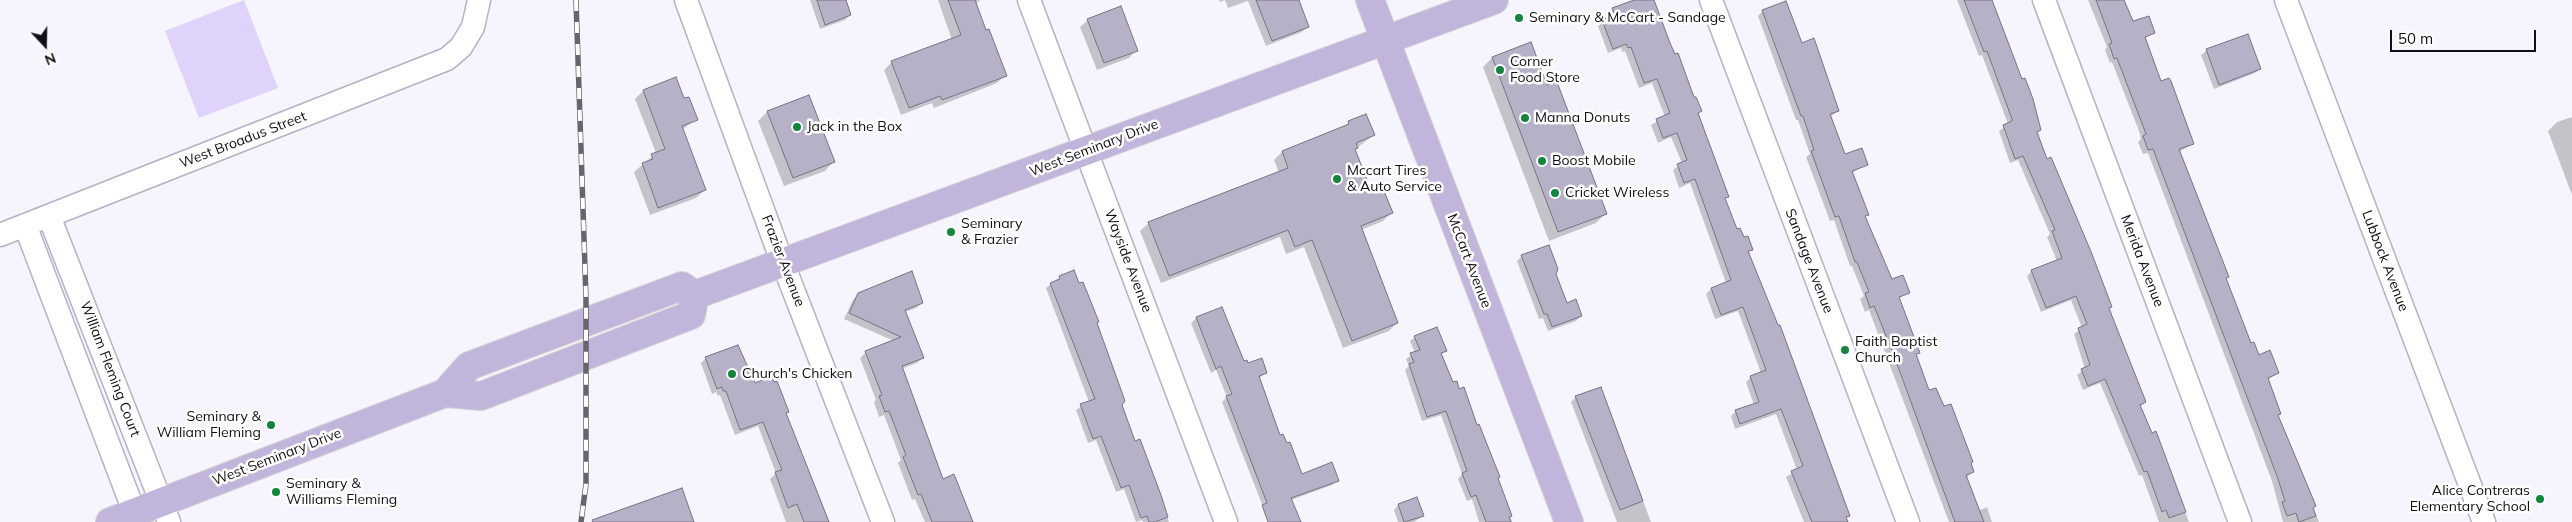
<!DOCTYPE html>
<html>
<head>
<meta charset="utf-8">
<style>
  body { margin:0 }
  #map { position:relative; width:2572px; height:522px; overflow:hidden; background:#f6f4fd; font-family:Mulish,sans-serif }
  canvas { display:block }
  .north { position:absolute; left:20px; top:20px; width:50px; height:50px; -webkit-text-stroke:4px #fff; paint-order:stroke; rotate:159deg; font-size:14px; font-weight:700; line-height:20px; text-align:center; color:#110e16 }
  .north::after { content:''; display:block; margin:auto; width:18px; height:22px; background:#110e16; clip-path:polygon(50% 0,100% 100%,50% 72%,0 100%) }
  .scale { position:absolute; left:2390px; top:30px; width:146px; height:22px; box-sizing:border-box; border:2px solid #110e16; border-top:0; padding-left:6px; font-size:15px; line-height:18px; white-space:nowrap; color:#110e16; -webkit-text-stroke:4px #fff; paint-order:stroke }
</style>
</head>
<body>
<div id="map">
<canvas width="2572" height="522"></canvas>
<div class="north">N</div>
<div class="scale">50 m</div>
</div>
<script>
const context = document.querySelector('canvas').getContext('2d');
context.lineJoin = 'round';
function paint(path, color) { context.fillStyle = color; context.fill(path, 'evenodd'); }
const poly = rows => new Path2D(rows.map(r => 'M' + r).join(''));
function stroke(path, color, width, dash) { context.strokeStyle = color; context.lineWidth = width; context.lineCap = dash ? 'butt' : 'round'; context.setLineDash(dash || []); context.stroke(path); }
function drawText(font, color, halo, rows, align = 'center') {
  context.font = font + ' Mulish,sans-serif'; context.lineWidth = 5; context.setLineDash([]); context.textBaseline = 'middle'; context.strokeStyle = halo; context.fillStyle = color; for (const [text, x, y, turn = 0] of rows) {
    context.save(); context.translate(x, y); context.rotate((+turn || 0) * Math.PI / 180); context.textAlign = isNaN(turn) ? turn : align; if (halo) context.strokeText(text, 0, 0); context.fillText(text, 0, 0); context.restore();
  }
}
paint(poly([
  [244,0,278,88,199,118,165,31]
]), '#e0d3fb');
paint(poly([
  [810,0,844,0,850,15,845,20,820,29],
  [938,0,980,0,975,5,1005,75,997,83,934,108,932,103,901,115,884,70,892,62,952,40],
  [1219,0,1298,0,1308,26,1302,32,1266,46,1248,1,1228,8,1225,0,1220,2],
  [1637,0,1653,0,1675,56,1677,55,1700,111,1697,115,1727,197,1724,200,1736,231,1751,249,1748,253,1849,516,1845,519,1847,522,1804,522,1786,477,1797,470,1776,414,1735,429,1731,416,1736,411,1754,405,1746,382,1751,377,1761,373,1738,311,1715,319,1706,294,1711,289,1726,283,1690,183,1679,188,1673,170,1682,163,1671,137,1658,143,1651,125,1665,117,1652,83,1639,88,1625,51,1622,52,1621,48,1608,53,1598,26,1609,18,1608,14,1613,9],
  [1957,0,1990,0,2040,129,2036,134,2111,307,2108,309,2145,402,2140,407,2151,435,2155,433,2189,522,2159,522,2142,475,2139,476,2100,383,2083,390,2077,375,2085,369,2074,334,2082,328,2071,300,2041,312,2027,276,2032,271,2057,261,2047,237,2050,234,2018,160,2010,163,1999,131,2008,124,1982,55,1979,56],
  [2088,0,2123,0,2132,23,2153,33,2144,39,2160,83,2193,144,2179,152,2250,345,2258,356,2278,373,2267,380,2280,413,2277,416,2319,522,2283,522,2272,481,2148,153,2143,154,2138,142,2141,139,2139,131,2112,62,2110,63,2105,50,2107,47],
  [1763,11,1801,45,1838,111,1830,117,1844,156,1867,164,1852,173,1867,215,1864,217,1892,280,1908,293,1898,299,1918,353,1915,356,1929,392,1970,463,1973,472,1966,478,1978,511,1987,507,1992,522,1949,522,1869,310,1865,312,1860,299,1864,296,1852,266,1850,266,1834,220,1830,221,1806,157,1810,154,1798,120,1796,120,1758,16],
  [1088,20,1136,50,1129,58,1097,70,1080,27],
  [2247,35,2260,68,2255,73,2214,89,2201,55,2206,51],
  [1530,43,1547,87,1605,214,1596,223,1549,241,1483,67,1492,58],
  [643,91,684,100,696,119,682,130,705,190,696,198,650,215,634,172,656,153,635,99],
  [808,96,834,161,825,171,784,186,758,121,767,112],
  [2572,117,2572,195,2548,131,2557,122],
  [1349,122,1374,135,1354,150,1371,192,1391,213,1383,221,1361,230,1397,323,1389,331,1343,348,1304,247,1286,254,1280,237,1161,283,1140,231,1149,223,1279,173,1274,160,1282,152,1343,128],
  [1522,256,1554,274,1566,304,1581,316,1576,321,1548,331,1543,318,1539,319,1517,261],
  [1074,272,1078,284,1082,283,1097,322,1095,324,1124,400,1120,405,1135,443,1139,441,1169,522,1143,522,1142,520,1136,522,1124,489,1116,492,1096,440,1088,443,1076,410,1089,402,1046,288,1058,278,1061,285,1063,284,1061,278,1059,278],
  [858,294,922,303,916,308,905,312,922,358,917,363,901,369,943,480,971,522,925,522,915,499,912,500,898,463,901,460,884,415,879,417,874,402,876,400,860,358,866,352,894,341,844,319,853,300],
  [1221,308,1244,363,1266,373,1258,379,1280,437,1301,475,1337,480,1332,485,1291,500,1300,522,1269,522,1222,402,1227,397,1216,370,1211,373,1191,323,1196,318],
  [1415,337,1445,351,1441,355,1497,479,1512,522,1479,522,1472,499,1467,501,1458,479,1462,474,1441,415,1422,421,1405,370,1409,366,1406,359,1415,353,1410,341],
  [706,358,754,384,787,412,785,414,827,522,786,522,770,479,776,473,758,426,735,435,720,395,718,396,716,392,712,394,701,363],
  [1600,388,1651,522,1617,522,1571,402,1576,397],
  [1398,505,1423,516,1414,522,1398,522,1394,510]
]), '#0003');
const building = poly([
  [817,0,846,0,851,15,825,25,817,0],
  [948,0,975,0,986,30,989,29,1007,76,942,100,940,96,909,108,891,61,961,35,948,0],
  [1256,0,1299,0,1309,27,1272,41,1256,0],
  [1634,0,1654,0,1670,43,1675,54,1678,53,1694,97,1696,97,1702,111,1698,113,1729,197,1725,198,1737,229,1740,228,1744,237,1748,236,1753,250,1748,251,1778,325,1780,325,1850,516,1846,517,1848,522,1812,522,1791,471,1803,466,1781,409,1740,424,1735,410,1759,402,1750,376,1766,370,1743,307,1721,315,1711,288,1731,280,1695,179,1684,183,1677,164,1687,160,1677,133,1663,138,1656,119,1670,113,1657,79,1644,83,1631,47,1628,48,1626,44,1613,49,1602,20,1615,15,1612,8,1634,0],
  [1964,0,1992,0,2022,79,2025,78,2033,99,2041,130,2037,132,2047,159,2051,157,2092,254,2112,307,2109,308,2112,316,2146,402,2140,405,2152,433,2156,431,2186,512,2169,518,2166,510,2162,512,2147,471,2144,472,2105,379,2088,386,2081,369,2090,365,2078,328,2087,324,2076,296,2046,308,2031,270,2062,258,2052,231,2055,230,2023,156,2015,159,2003,125,2012,121,2012,119,1987,51,1984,52,1964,0],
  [2096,0,2124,0,2133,21,2149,16,2155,33,2145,37,2161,81,2169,78,2171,81,2194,144,2179,149,2229,277,2226,278,2251,343,2254,342,2259,355,2270,350,2279,373,2268,378,2281,414,2278,415,2316,506,2313,508,2316,516,2299,522,2296,513,2287,516,2282,502,2285,501,2277,476,2153,149,2148,150,2143,136,2146,134,2143,126,2117,58,2114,59,2109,44,2112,43,2096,0],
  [1786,1,1802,43,1814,38,1839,111,1830,114,1845,154,1862,148,1868,165,1852,171,1869,215,1865,216,1892,279,1903,275,1910,293,1899,297,1920,353,1916,354,1929,390,1936,388,1944,406,1951,404,1973,462,1971,463,1974,472,1966,475,1984,522,1955,522,1893,353,1874,306,1870,308,1865,293,1869,292,1857,262,1855,262,1839,216,1835,217,1811,151,1814,150,1803,116,1801,116,1762,10,1786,1],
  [1121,6,1138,51,1104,63,1087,19,1121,6],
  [2248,34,2261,69,2219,85,2206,49,2248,34],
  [1531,42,1547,85,1557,82,1607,214,1558,232,1492,57,1531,42],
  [676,77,684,98,689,97,698,120,682,126,706,190,658,208,642,163,653,159,651,154,665,149,643,90,676,77],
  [809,95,835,162,793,178,767,111,809,95],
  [1366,114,1375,135,1356,143,1358,148,1355,149,1371,190,1382,186,1393,213,1361,226,1398,323,1352,341,1312,240,1295,247,1288,230,1169,276,1148,222,1288,168,1282,151,1349,124,1348,121,1366,114],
  [1549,245,1558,269,1556,274,1567,303,1576,299,1582,316,1552,327,1547,314,1544,314,1521,255,1549,245],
  [1074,270,1079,283,1083,282,1099,322,1097,323,1125,401,1122,405,1135,441,1140,439,1161,495,1168,517,1155,522,1149,522,1147,516,1141,518,1129,485,1121,488,1101,436,1093,439,1080,404,1095,399,1050,283,1060,279,1059,276,1074,270],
  [912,271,923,303,905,310,924,358,902,366,943,479,954,474,973,522,932,522,921,494,918,495,903,457,906,455,889,411,885,412,879,396,882,395,865,351,901,337,849,313,858,293,912,271],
  [1222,307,1244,361,1247,360,1248,363,1262,358,1267,373,1259,376,1280,435,1283,434,1287,443,1290,442,1302,474,1332,462,1339,481,1291,498,1301,522,1268,522,1262,505,1267,503,1226,396,1232,394,1221,366,1216,369,1196,317,1222,307],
  [1437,327,1447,351,1441,353,1453,382,1457,381,1459,389,1464,387,1474,416,1477,425,1479,424,1500,477,1498,478,1512,516,1509,517,1511,522,1486,522,1476,495,1471,497,1462,473,1467,471,1446,411,1427,417,1409,364,1414,362,1410,353,1420,350,1414,336,1437,327],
  [738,345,755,383,772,376,774,382,777,381,789,412,786,413,829,522,804,522,797,504,788,508,775,472,782,470,763,422,740,430,726,391,723,391,722,387,717,389,705,357,738,345],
  [1601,387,1643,501,1620,510,1575,396,1601,387],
  [682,488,694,522,593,522,592,520,682,488],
  [1417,497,1424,516,1404,522,1398,504,1417,497]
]);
paint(building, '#b7b1c7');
stroke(building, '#787186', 1);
const minor = poly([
  [686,0,777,248,883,522],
  [1029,0,1226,522],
  [1711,0,1908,522],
  [2044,0,2240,522],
  [2286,0,2484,522],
  [49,216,169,522],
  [25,225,138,522],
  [0,235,447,59,461,47,473,27,479,0]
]);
const major = poly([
  [1370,0,1569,522],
  [695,295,1494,0],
  [445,393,469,366,682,286,695,295],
  [110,522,445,393,481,396,691,315,695,295]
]);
stroke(minor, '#b7b0c6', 25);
stroke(major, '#d4d4d5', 30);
stroke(minor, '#fff', 22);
stroke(major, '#c2b5dc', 28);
const rail = poly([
  [576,0,586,298,586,484,581,522]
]);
stroke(rail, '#67646c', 5.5);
stroke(rail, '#fff', 4, [11]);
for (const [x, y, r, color] of [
  [1519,18,5,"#13853d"],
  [1500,70,5,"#13853d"],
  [1525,118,5,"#13853d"],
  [797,127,5,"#13853d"],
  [1542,161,5,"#13853d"],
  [1337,179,5,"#13853d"],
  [1555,193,5,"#13853d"],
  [951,232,5,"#13853d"],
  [1845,350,5,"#13853d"],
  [732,374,5,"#13853d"],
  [271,425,5,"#13853d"],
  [276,492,5,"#13853d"],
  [2540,499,5,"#13853d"]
]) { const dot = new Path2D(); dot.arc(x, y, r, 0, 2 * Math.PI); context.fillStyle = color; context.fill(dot); stroke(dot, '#fff', 2); }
drawText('14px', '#110e16', '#fff', [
  ["Seminary & McCart - Sandage",1529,18],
  ["Corner",1510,62],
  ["Food Store",1510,78],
  ["Manna Donuts",1535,118],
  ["Jack in the Box",807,127],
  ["Boost Mobile",1552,161],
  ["Mccart Tires",1347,171],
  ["& Auto Service",1347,187],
  ["Cricket Wireless",1565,193],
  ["Seminary",961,224],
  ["& Frazier",961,240],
  ["Faith Baptist",1855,342],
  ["Church",1855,358],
  ["Church's Chicken",742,374],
  ["Seminary &",261,417,"right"],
  ["William Fleming",261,433,"right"],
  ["Seminary &",286,484],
  ["Williams Fleming",286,500],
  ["Alice Contreras",2530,491,"right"],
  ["Elementary School",2530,507,"right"]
], 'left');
drawText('14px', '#110e16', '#fff', [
  ["West Broadus Street",243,140,-21],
  ["West Seminary Drive",1094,148,-21],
  ["Frazier Avenue",783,261,69],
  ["Wayside Avenue",1128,261,69],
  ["McCart Avenue",1469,261,69],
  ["Sandage Avenue",1809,261,69],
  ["Merida Avenue",2142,261,69],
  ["Lubbock Avenue",2385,261,69],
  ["William Fleming Court",110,369,69],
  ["West Seminary Drive",277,457,-21]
]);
</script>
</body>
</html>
